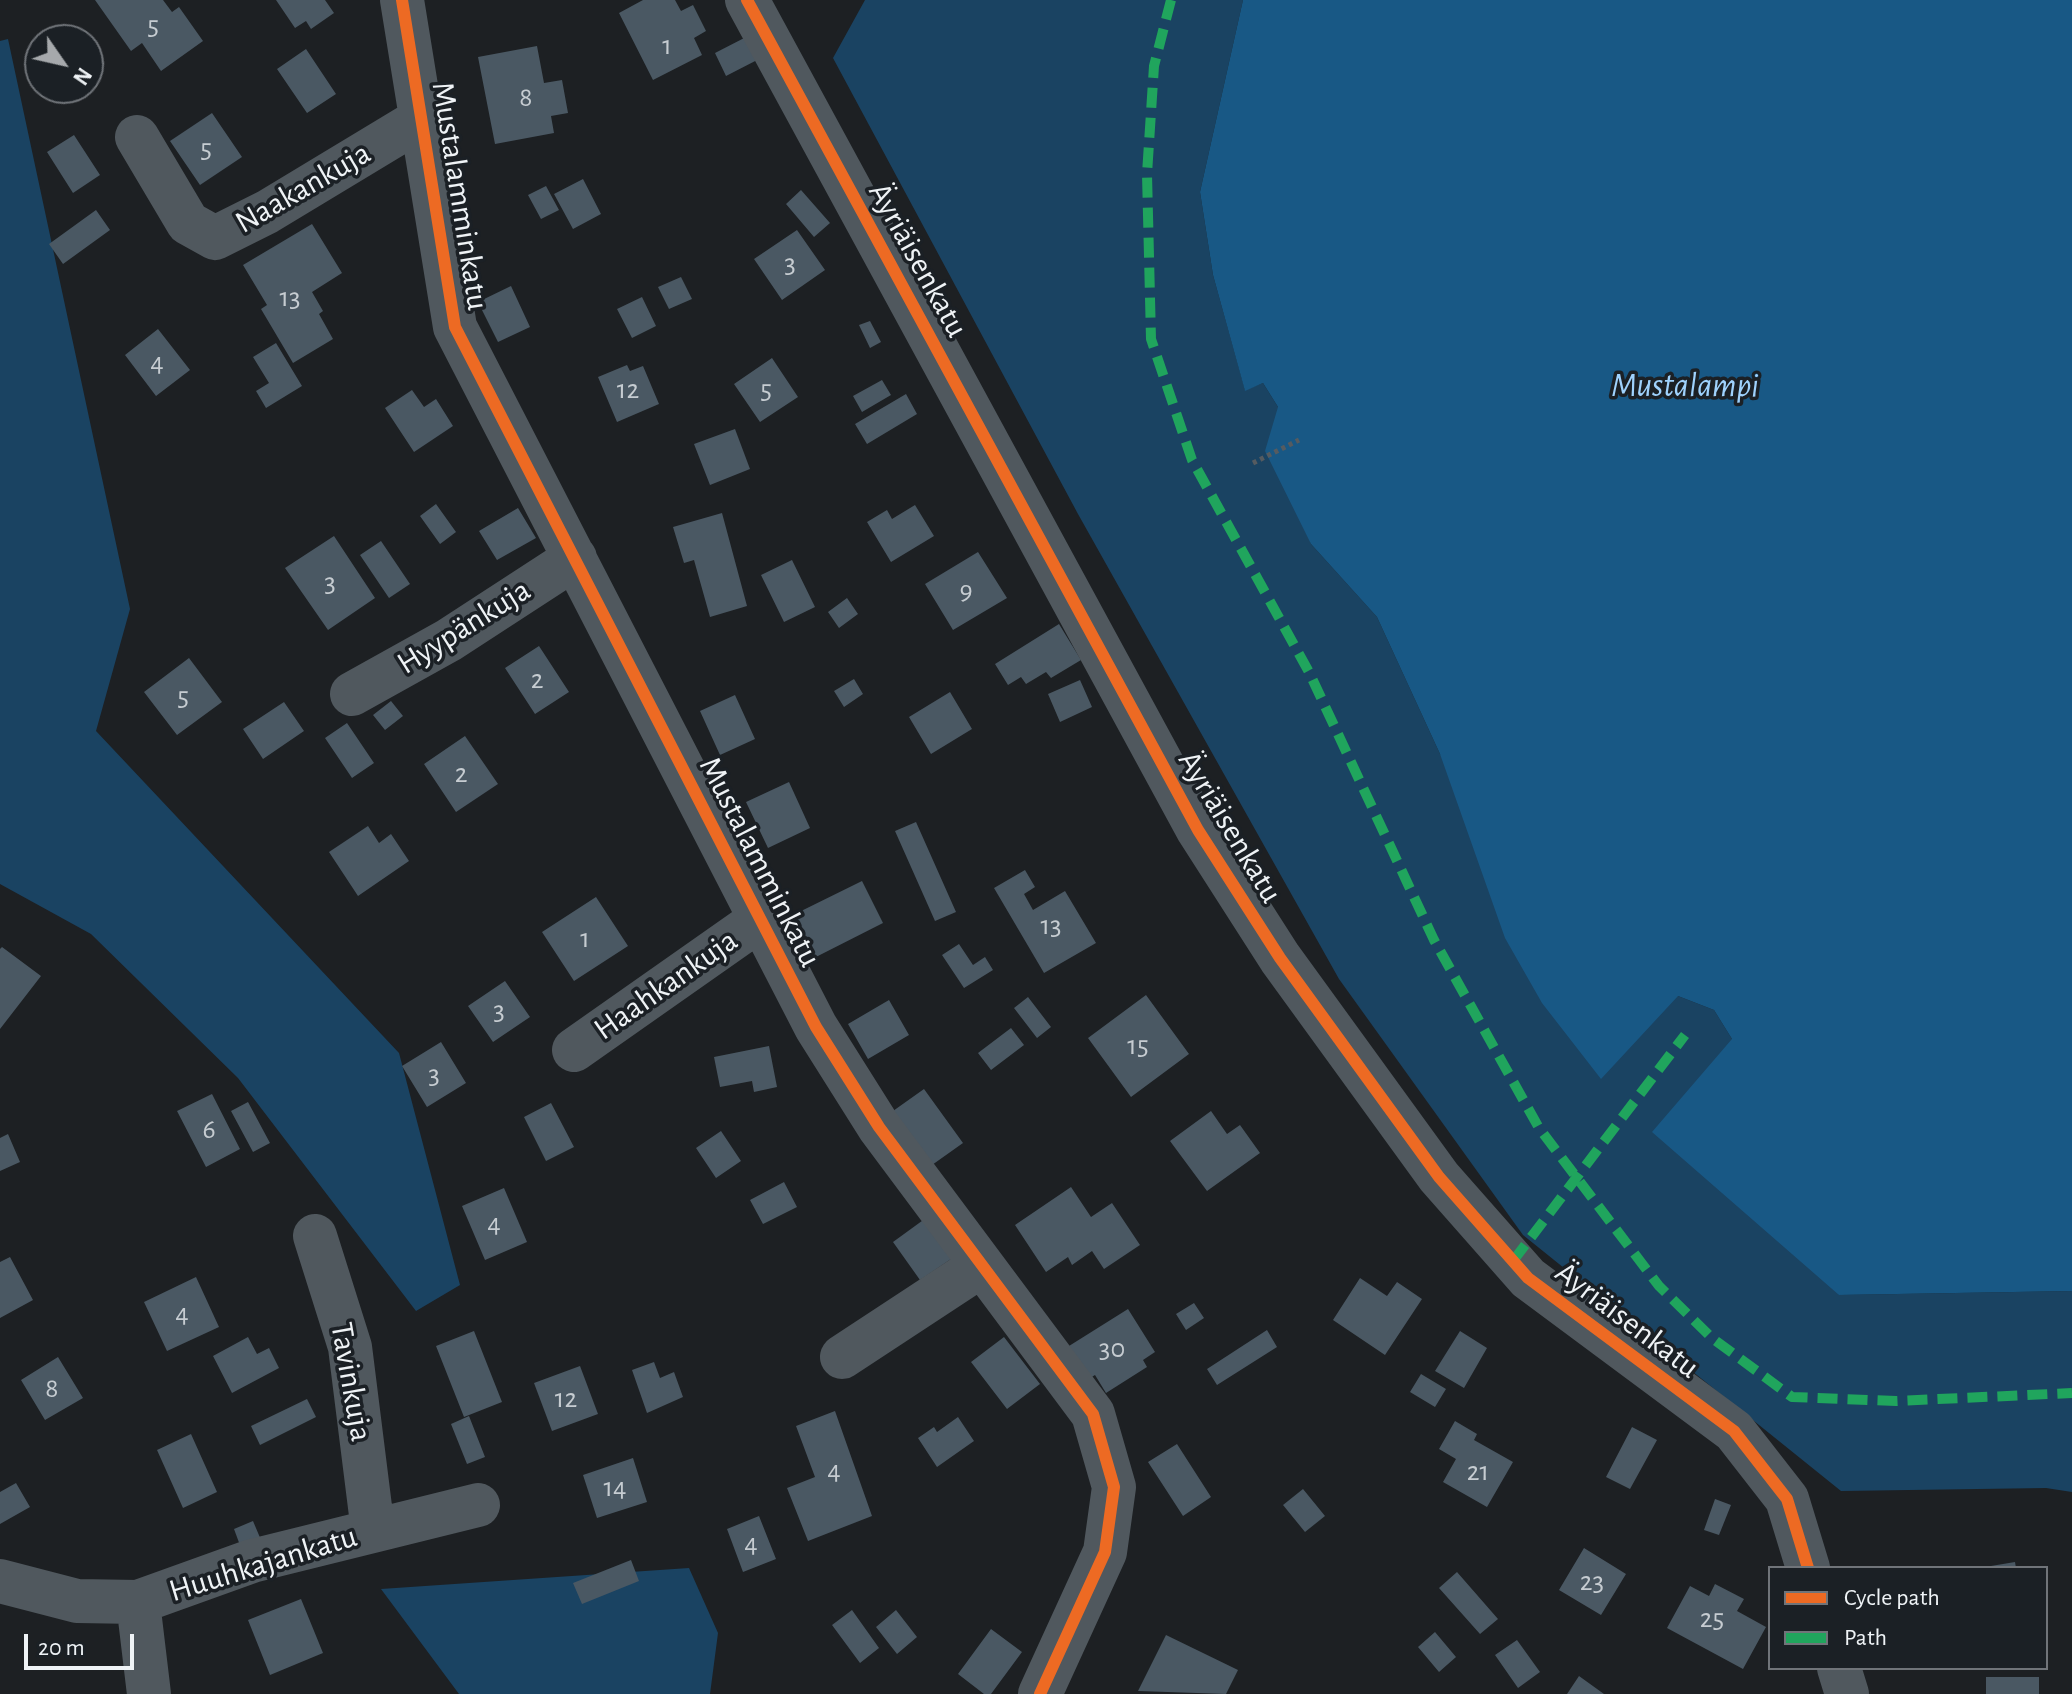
<!DOCTYPE html>
<html>
<head>
<meta charset="utf-8">
<style>
  body { margin:0 }
  #map { position:relative; width:2072px; height:1694px; overflow:hidden; background:#1d2023; font-family:"Alegreya Sans",sans-serif }
  canvas { display:block }
  .legend { position:absolute; left:1768px; top:1566px; width:280px; height:104px; box-sizing:border-box; background:#1b2025; border:2px solid #707479; margin:0; padding:10px 14px; list-style:none; font-size:24px; color:#eff3f6 }
  .legend li { display:flex; align-items:center; gap:16px; height:40px }
  .legend b { width:40px; border:2px solid #707479 }
  .north { position:absolute; left:24px; top:24px; width:80px; height:80px; box-sizing:border-box; background:#1b2025; border:2px solid #707479; border-radius:50%; rotate:124deg; font-size:22px; font-weight:700; line-height:32px; text-align:center; color:#eff3f6 }
  .north::after { content:''; display:block; margin:auto; width:28px; height:36px; background:#a6a9ac; clip-path:polygon(50% 0,100% 100%,50% 72%,0 100%) }
  .scale { position:absolute; left:24px; top:1634px; width:110px; height:36px; box-sizing:border-box; border:4px solid #eff3f6; border-top:0; padding-left:10px; font-size:24px; line-height:28px; white-space:nowrap; color:#eff3f6; -webkit-text-stroke:6px #1b2025; paint-order:stroke }
</style>
</head>
<body>
<div id="map">
<canvas width="2072" height="1694"></canvas>
<ul class="legend">
<li><b style="height:10px;background:#ed6a23"></b>Cycle path</li>
<li><b style="height:10px;background:#20a55d"></b>Path</li>
</ul>
<div class="north">N</div>
<div class="scale">20 m</div>
</div>
<script>
const context = document.querySelector('canvas').getContext('2d');
context.lineJoin = 'round';
function paint(path, color) { context.fillStyle = color; context.fill(path, 'evenodd'); }
const poly = rows => new Path2D(rows.map(r => 'M' + r).join(''));
function stroke(path, color, width, dash) { context.strokeStyle = color; context.lineWidth = width; context.lineCap = dash ? 'butt' : 'round'; context.setLineDash(dash || []); context.stroke(path); }
function drawText(font, color, halo, rows, align = 'center') {
  context.font = font + ' "Alegreya Sans",sans-serif'; context.lineWidth = 7; context.setLineDash([]); context.textBaseline = 'middle'; context.strokeStyle = halo; context.fillStyle = color; for (const [text, x, y, turn = 0] of rows) {
    context.save(); context.translate(x, y); context.rotate((+turn || 0) * Math.PI / 180); context.textAlign = isNaN(turn) ? turn : align; if (halo) context.strokeText(text, 0, 0); context.fillText(text, 0, 0); context.restore();
  }
}
paint(poly([
  [865,0,1243,0,1200,192,1213,275,1245,390,1263,383,1278,407,1311,544,1377,617,1440,754,1678,996,1714,1010,1732,1039,1839,1295,2072,1291,2072,1492,2046,1488,1841,1491,1523,1235,1339,979,1078,514,833,58],
  [8,39,130,609,96,731,399,1053,460,1285,416,1311,238,1078,91,934,0,884,0,41],
  [689,1568,718,1633,710,1694,459,1694,381,1589]
]), '#1a4362');
paint(poly([
  [1243,0,2072,0,2072,1291,1839,1295,1652,1132,1732,1039,1714,1010,1678,996,1601,1079,1542,1003,1505,938,1440,754,1377,617,1311,544,1265,451,1278,407,1263,383,1245,391,1213,275,1200,192]
]), '#185885');
paint(poly([
  [95,0,163,0,172,12,179,7,203,41,161,71,142,43,131,51],
  [276,0,325,0,334,13,311,29,306,21,295,28],
  [643,0,675,0,681,11,693,5,706,31,694,38,702,55,653,80,619,13],
  [750,35,761,58,726,76,715,53],
  [537,46,544,83,562,80,568,113,551,116,554,133,495,144,478,57],
  [306,49,336,94,307,113,277,69],
  [212,113,242,157,200,185,170,141],
  [74,135,100,175,73,193,47,152],
  [583,179,601,214,573,229,554,194],
  [546,186,559,210,541,219,528,195],
  [801,190,830,223,814,237,786,204],
  [96,210,110,230,63,264,49,244],
  [312,224,342,273,312,292,323,311,319,314,333,339,293,363,261,309,267,305,243,265],
  [797,230,825,270,782,300,754,259],
  [681,277,692,299,669,309,658,287],
  [511,286,530,327,498,342,478,302],
  [642,297,656,326,632,338,617,309],
  [870,321,881,342,870,348,859,325],
  [158,329,190,370,156,396,125,355],
  [276,343,302,386,266,408,256,391,269,383,253,357],
  [772,358,798,397,760,422,734,384],
  [627,365,630,371,643,366,659,404,617,422,598,377],
  [882,380,891,395,862,412,853,396],
  [412,390,424,407,436,399,453,426,414,452,385,408],
  [906,394,917,414,867,444,855,424],
  [735,429,750,469,710,485,694,444],
  [436,504,456,532,440,544,420,516],
  [915,505,934,536,891,562,867,522,887,510,892,519],
  [518,508,536,538,497,560,479,531],
  [722,513,747,606,710,617,694,560,684,563,673,527],
  [334,536,375,598,328,630,285,568],
  [381,541,410,584,389,598,360,555],
  [978,552,1007,598,953,630,925,584],
  [792,560,815,607,784,622,761,575],
  [847,598,858,614,839,628,828,612],
  [1059,624,1081,660,1051,678,1046,672,1026,684,1021,677,1008,685,995,664],
  [539,646,569,692,535,714,505,668],
  [189,658,222,702,177,735,144,692],
  [854,679,863,694,844,707,834,691],
  [1080,680,1092,707,1060,722,1048,694],
  [950,692,972,729,931,754,909,717],
  [735,695,755,739,720,755,700,711],
  [391,701,403,716,385,730,373,715],
  [284,702,304,731,263,759,243,729],
  [347,723,374,763,352,778,325,738],
  [465,736,498,784,456,812,424,764],
  [789,782,810,828,768,848,746,802],
  [916,822,956,912,935,921,895,831],
  [368,826,379,843,391,834,409,861,358,896,329,852],
  [1025,870,1035,887,1024,894,1033,910,1065,891,1096,943,1044,973,994,888],
  [862,881,883,923,812,959,791,916],
  [596,897,628,946,574,981,542,932],
  [959,944,973,965,985,957,993,970,964,988,942,955],
  [2,947,41,976,0,1029,0,949],
  [505,981,530,1017,493,1042,468,1006],
  [1146,995,1189,1054,1131,1097,1088,1038],
  [1028,997,1051,1027,1037,1038,1014,1008],
  [889,1000,909,1035,868,1059,848,1024],
  [1011,1028,1024,1045,991,1070,978,1053],
  [441,1042,466,1083,427,1107,402,1066],
  [769,1046,777,1087,754,1092,752,1081,720,1087,714,1057],
  [924,1089,963,1143,932,1165,893,1111],
  [212,1094,240,1149,206,1167,177,1111],
  [248,1102,270,1143,253,1152,231,1111],
  [551,1103,574,1147,546,1161,524,1117],
  [1211,1111,1227,1134,1240,1125,1260,1153,1207,1191,1170,1141],
  [721,1131,741,1161,716,1178,696,1148],
  [8,1134,20,1162,0,1171,0,1138],
  [784,1182,797,1207,763,1224,750,1200],
  [1071,1187,1091,1217,1112,1203,1140,1245,1104,1269,1092,1251,1072,1265,1068,1257,1046,1272,1015,1225],
  [504,1188,527,1242,485,1260,462,1206],
  [926,1218,954,1257,920,1280,893,1242],
  [10,1257,33,1300,0,1318,0,1262],
  [196,1277,219,1327,167,1351,144,1302],
  [1360,1278,1387,1296,1397,1282,1422,1299,1385,1355,1333,1320],
  [1194,1303,1204,1318,1186,1330,1176,1314],
  [1128,1309,1155,1352,1143,1360,1147,1367,1106,1393,1095,1375,1090,1378,1069,1346],
  [1267,1330,1277,1347,1217,1385,1207,1369],
  [474,1331,502,1402,464,1417,436,1346],
  [1460,1331,1487,1348,1464,1388,1435,1371],
  [248,1337,257,1354,269,1348,279,1368,232,1393,213,1356],
  [1004,1337,1040,1384,1007,1409,971,1362],
  [58,1357,83,1398,45,1420,21,1380],
  [654,1362,660,1378,674,1372,683,1397,647,1413,632,1370],
  [580,1366,598,1414,552,1431,534,1383],
  [1421,1374,1446,1389,1435,1407,1410,1392],
  [307,1399,316,1417,260,1445,251,1426],
  [835,1411,872,1516,808,1541,787,1488,815,1477,796,1426],
  [469,1416,485,1457,467,1464,451,1424],
  [958,1417,974,1441,937,1467,918,1438,934,1427,937,1432],
  [1455,1421,1477,1434,1474,1440,1513,1462,1487,1507,1443,1482,1456,1459,1439,1449],
  [1632,1427,1657,1440,1630,1489,1606,1477],
  [191,1434,217,1492,183,1508,157,1450],
  [1177,1444,1211,1497,1183,1516,1148,1462],
  [633,1458,647,1502,597,1518,583,1475],
  [16,1483,30,1507,0,1524,0,1492],
  [1303,1489,1325,1516,1305,1532,1283,1505],
  [1715,1499,1731,1505,1719,1535,1704,1530],
  [759,1516,776,1559,743,1572,727,1529],
  [253,1521,261,1540,241,1548,234,1529],
  [1584,1548,1626,1574,1601,1615,1559,1590],
  [631,1560,639,1581,582,1604,573,1583],
  [2015,1562,2016,1568,1991,1568,1991,1566],
  [1457,1572,1498,1619,1480,1634,1439,1588],
  [1715,1584,1744,1599,1737,1611,1766,1627,1743,1669,1667,1628,1690,1586,1709,1596],
  [301,1599,323,1653,270,1675,248,1620],
  [852,1610,879,1648,860,1663,832,1625],
  [896,1610,917,1637,897,1654,876,1627],
  [991,1629,1022,1652,991,1694,984,1694,958,1674],
  [1435,1632,1456,1657,1439,1672,1418,1647],
  [1166,1635,1238,1670,1226,1694,1138,1691],
  [1517,1640,1540,1672,1518,1688,1495,1655],
  [1579,1676,1604,1694,1567,1694],
  [1986,1677,2039,1677,2039,1694,1986,1694]
]), '#4a5863');
stroke(poly([
  [1253,463,1299,440]
]), '#555b60', 5, [4, 4]);
stroke(poly([
  [402,0,455,327,816,1027,879,1127,1093,1414,1114,1487,1105,1552,1040,1694],
  [747,0,1198,830,1280,958,1439,1177,1528,1278,1734,1431,1787,1499,1808,1568],
  [137,137,188,223,215,238,267,212,421,119],
  [352,694,449,640,575,558],
  [574,1050,759,920],
  [315,1236,350,1347,373,1531],
  [842,1357,982,1265],
  [0,1581,77,1601,138,1602,252,1561,478,1505],
  [138,1602,149,1694],
  [1839,1668,1847,1694]
]), '#50585e', 44);
stroke(poly([
  [1171,0,1154,66,1147,174,1151,339,1192,460,1309,672,1434,940,1539,1128,1659,1286,1712,1338,1792,1397,1896,1401,2072,1393],
  [1513,1261,1685,1035]
]), '#20a55d', 10, [20, 10]);
stroke(poly([
  [402,0,455,327,816,1027,879,1127,1093,1414,1114,1487,1105,1552,1040,1694],
  [747,0,1198,830,1280,958,1439,1177,1528,1278,1734,1431,1787,1499,1808,1568]
]), '#ed6a23', 12);
drawText('28px', '#c6ccd1', null, [
  ["5",153,26],
  ["1",667,46],
  ["8",526,98],
  ["5",206,149],
  ["3",790,264],
  ["13",290,298],
  ["4",157,363],
  ["12",628,390],
  ["5",766,390],
  ["3",330,583],
  ["9",966,591],
  ["2",537,680],
  ["5",183,697],
  ["2",461,774],
  ["13",1051,926],
  ["1",585,939],
  ["3",499,1011],
  ["15",1138,1046],
  ["3",434,1075],
  ["6",209,1130],
  ["4",494,1224],
  ["4",182,1314],
  ["30",1112,1349],
  ["8",52,1389],
  ["12",566,1399],
  ["4",834,1471],
  ["21",1478,1472],
  ["14",615,1488],
  ["4",751,1544],
  ["23",1592,1582],
  ["25",1712,1619]
]);
drawText('32px', '#eff3f6', '#1b2025', [
  ["Naakankuja",303,188,-30],
  ["Mustalamminkatu",460,196,81],
  ["Äyriäisenkatu",918,260,61],
  ["Hyypänkuja",464,627,-32],
  ["Äyriäisenkatu",1230,827,59],
  ["Mustalamminkatu",760,862,63],
  ["Haahkankuja",666,985,-35],
  ["Äyriäisenkatu",1627,1320,37],
  ["Tavinkuja",351,1382,80],
  ["Huuhkajankatu",263,1564,-17]
]);
drawText('italic 34px', '#9fd2fd', '#1b2025', [
  ["Mustalampi",1685,386]
]);
</script>
</body>
</html>
